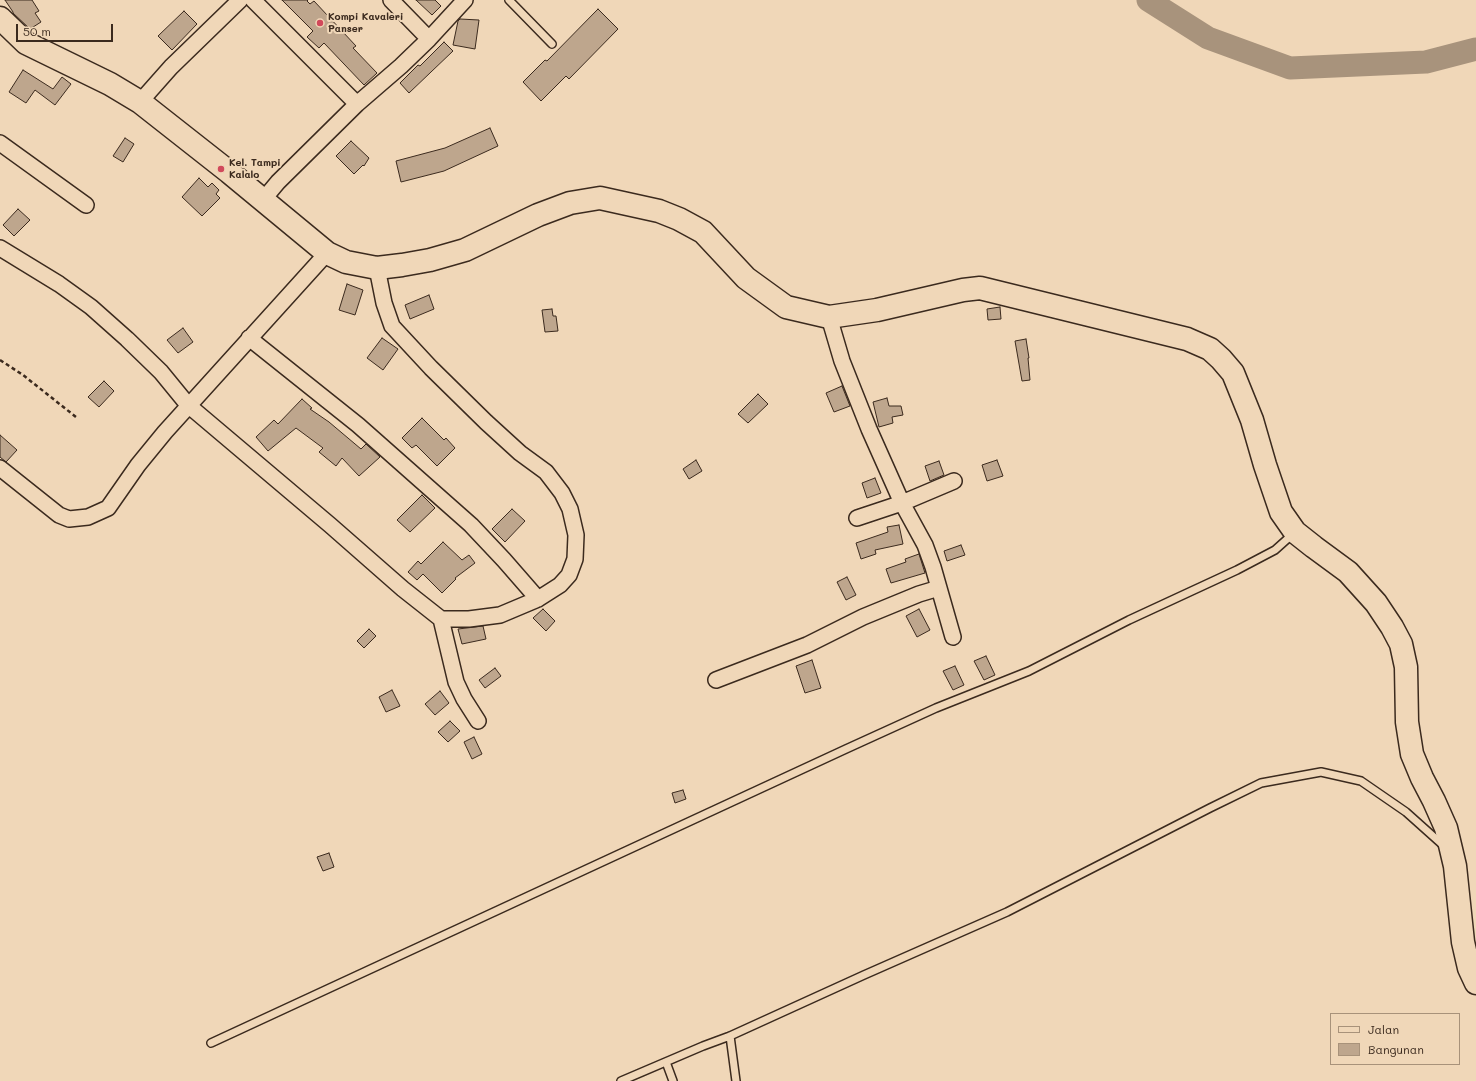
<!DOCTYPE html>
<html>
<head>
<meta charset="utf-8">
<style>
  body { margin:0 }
  #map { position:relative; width:1476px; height:1081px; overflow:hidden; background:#f0d7b8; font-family:Mali,sans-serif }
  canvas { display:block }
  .legend { position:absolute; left:1330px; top:1013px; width:130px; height:52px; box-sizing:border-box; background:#f0d7b8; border:1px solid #a8927a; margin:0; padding:5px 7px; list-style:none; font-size:12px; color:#3b2a1e }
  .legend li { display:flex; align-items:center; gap:8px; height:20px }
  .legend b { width:20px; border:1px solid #a8927a }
  .scale { position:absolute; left:16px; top:24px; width:97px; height:18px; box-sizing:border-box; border:2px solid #3b2a1e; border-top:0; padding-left:5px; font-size:12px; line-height:14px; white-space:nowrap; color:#3b2a1e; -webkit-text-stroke:3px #f0d7b8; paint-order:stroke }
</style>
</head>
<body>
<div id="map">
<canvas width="1476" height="1081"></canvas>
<ul class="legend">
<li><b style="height:5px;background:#f0d7b8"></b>Jalan</li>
<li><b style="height:11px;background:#bea68d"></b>Bangunan</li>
</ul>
<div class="scale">50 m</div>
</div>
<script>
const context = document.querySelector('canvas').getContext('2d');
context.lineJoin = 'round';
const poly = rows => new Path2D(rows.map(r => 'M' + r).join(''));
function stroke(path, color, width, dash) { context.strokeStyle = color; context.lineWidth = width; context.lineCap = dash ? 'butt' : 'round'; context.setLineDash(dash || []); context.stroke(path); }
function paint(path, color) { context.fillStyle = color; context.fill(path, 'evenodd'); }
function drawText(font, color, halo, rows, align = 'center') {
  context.font = font + ' Mali,sans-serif'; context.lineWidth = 4; context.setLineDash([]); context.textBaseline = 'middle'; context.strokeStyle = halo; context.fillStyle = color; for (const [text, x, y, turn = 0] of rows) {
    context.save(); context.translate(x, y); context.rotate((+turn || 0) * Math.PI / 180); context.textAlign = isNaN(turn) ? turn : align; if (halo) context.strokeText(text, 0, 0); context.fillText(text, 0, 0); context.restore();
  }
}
stroke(poly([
  [1148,0,1208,38,1290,68,1426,62,1476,49]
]), '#a8937c', 23);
const building = poly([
  [5,0,32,0,39,11,35,13,41,22,30,29,13,13,13,12,5,0],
  [282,0,308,0,307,1,310,4,314,1,356,46,353,48,377,73,364,85,324,43,319,48,307,37,313,31,282,0],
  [416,0,435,0,441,6,432,15,416,0],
  [598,9,618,29,569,79,566,76,541,101,523,82,545,60,547,61,598,9],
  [184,11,197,24,172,50,158,36,184,11],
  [460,19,479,20,475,49,453,45,458,21,460,19],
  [444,42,453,51,409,93,400,83,418,65,420,66,444,42],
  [23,70,53,89,62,77,71,84,55,105,35,90,26,103,9,92,23,70],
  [490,128,498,146,444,171,401,182,396,161,445,148,490,128],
  [125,138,134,144,123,162,113,156,125,138],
  [351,141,369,158,364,166,363,165,354,174,336,156,351,141],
  [199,178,208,187,212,183,219,190,216,194,220,198,202,216,182,197,199,178],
  [18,209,30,220,14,236,3,225,18,209],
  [347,284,363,290,355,315,339,310,347,284],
  [429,295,434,309,410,319,405,305,429,295],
  [1000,307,1001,319,988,320,987,309,1000,307],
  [552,309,553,316,556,316,558,331,545,332,542,310,552,309],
  [183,328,193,342,178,353,167,340,183,328],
  [382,338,398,349,383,370,367,358,382,338],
  [1026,339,1029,358,1028,358,1030,380,1022,381,1015,341,1026,339],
  [104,381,114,391,99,407,88,397,104,381],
  [842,386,850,406,834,412,826,393,842,386],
  [758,394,768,404,748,423,738,414,758,394],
  [887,398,889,406,901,406,903,415,892,417,893,423,879,427,873,402,887,398],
  [302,399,312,408,310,409,329,422,361,449,366,444,380,457,359,476,342,458,336,466,319,452,323,448,296,428,268,451,256,437,274,420,278,424,302,399],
  [422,418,444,440,446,438,455,448,437,466,416,445,412,448,402,438,422,418],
  [0,435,17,450,6,462,0,457,0,435],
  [696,460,702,471,689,479,683,469,696,460],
  [997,460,1003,476,987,481,982,465,997,460],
  [939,461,944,475,930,481,925,466,939,461],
  [875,478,881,493,867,498,862,483,875,478],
  [422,495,435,508,410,532,397,520,422,495],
  [512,509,525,521,505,542,492,529,512,509],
  [899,525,903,544,875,550,876,554,861,559,856,543,888,532,887,527,899,525],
  [443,542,462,560,469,555,475,563,455,578,456,579,442,593,423,574,417,580,408,572,418,561,421,564,443,542],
  [961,545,965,555,947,561,944,551,961,545],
  [919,554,925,573,891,583,886,569,906,562,905,559,919,554],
  [847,577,856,595,846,600,837,582,847,577],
  [543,609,555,621,546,631,533,618,543,609],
  [919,609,930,630,917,637,906,616,919,609],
  [483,626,486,639,462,644,458,629,483,626],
  [369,629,376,636,364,648,357,641,369,629],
  [986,656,995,675,984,680,974,661,986,656],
  [812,660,821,688,805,693,796,666,812,660],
  [955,666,964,685,953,690,943,671,955,666],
  [495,668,501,676,485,688,479,680,495,668],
  [392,690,400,706,386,712,379,697,392,690],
  [440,691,449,703,435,715,425,704,440,691],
  [450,721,460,731,448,742,438,732,450,721],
  [474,737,482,754,472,759,464,742,474,737],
  [683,790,686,799,675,803,672,793,683,790],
  [329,853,334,867,323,871,317,857,329,853]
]);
paint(building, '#bea68d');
stroke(building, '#3b2a1e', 1);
const service = poly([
  [509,0,552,44],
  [730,1036,736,1081],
  [211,1043,846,749,936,708,1029,671,1129,620,1237,570,1275,550,1294,533],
  [666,1062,673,1081],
  [621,1081,703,1046,730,1036,864,975,1007,912,1210,808,1261,783,1321,772,1361,781,1406,812,1444,846]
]);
const minor = poly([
  [253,0,357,104],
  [391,0,429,39],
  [140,102,171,67,240,0],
  [0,143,86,205],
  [263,200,278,182,357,104,401,66,429,39,465,0],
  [0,248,59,284,91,307,127,339,161,372,188,405,330,525,403,589,441,619,469,619,500,615,538,599,560,585,569,575,575,559,576,535,570,509,562,493,546,472,520,453,486,422,431,368,392,326,384,303,377,268],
  [829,317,842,361,869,429,902,503,925,545,933,567,953,637],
  [249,338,358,425,471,525,504,560,538,599],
  [0,468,59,515,69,519,88,517,108,508,138,465,165,432,327,253],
  [857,518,902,503,954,481],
  [441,619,456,682,464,699,478,721],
  [716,680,807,645,863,617,919,594,939,588]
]);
const trunk = poly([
  [0,18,26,43,110,84,140,102,229,172,327,253,346,262,377,268,402,265,430,260,465,250,538,215,570,203,600,198,659,211,679,219,703,232,746,278,786,307,829,317,877,310,963,290,980,288,1187,339,1210,349,1221,359,1233,373,1252,420,1265,465,1281,512,1295,532,1314,547,1348,572,1376,603,1392,627,1401,644,1406,667,1407,722,1412,754,1422,778,1434,801,1446,828,1455,866,1463,942,1469,968,1476,983]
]);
stroke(service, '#3b2a1e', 10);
stroke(minor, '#3b2a1e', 18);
stroke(trunk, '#3b2a1e', 25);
stroke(poly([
  [0,360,23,375,76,417]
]), '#3b2a1e', 2.5, [4, 3]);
stroke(service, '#f0d7b8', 7);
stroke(minor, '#f0d7b8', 15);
stroke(trunk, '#f0d7b8', 22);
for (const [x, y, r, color] of [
  [320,23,4,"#d1495b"],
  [221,169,4,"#d1495b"]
]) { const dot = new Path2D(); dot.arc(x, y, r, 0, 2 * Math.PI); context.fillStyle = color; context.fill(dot); stroke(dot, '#f0d7b8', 1.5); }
drawText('bold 10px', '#3b2a1e', '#f0d7b8', [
  ["Kompi Kavaleri",328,17],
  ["Panser",328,29],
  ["Kel. Tampi",229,163],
  ["Kalalo",229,175]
], 'left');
</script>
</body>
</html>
